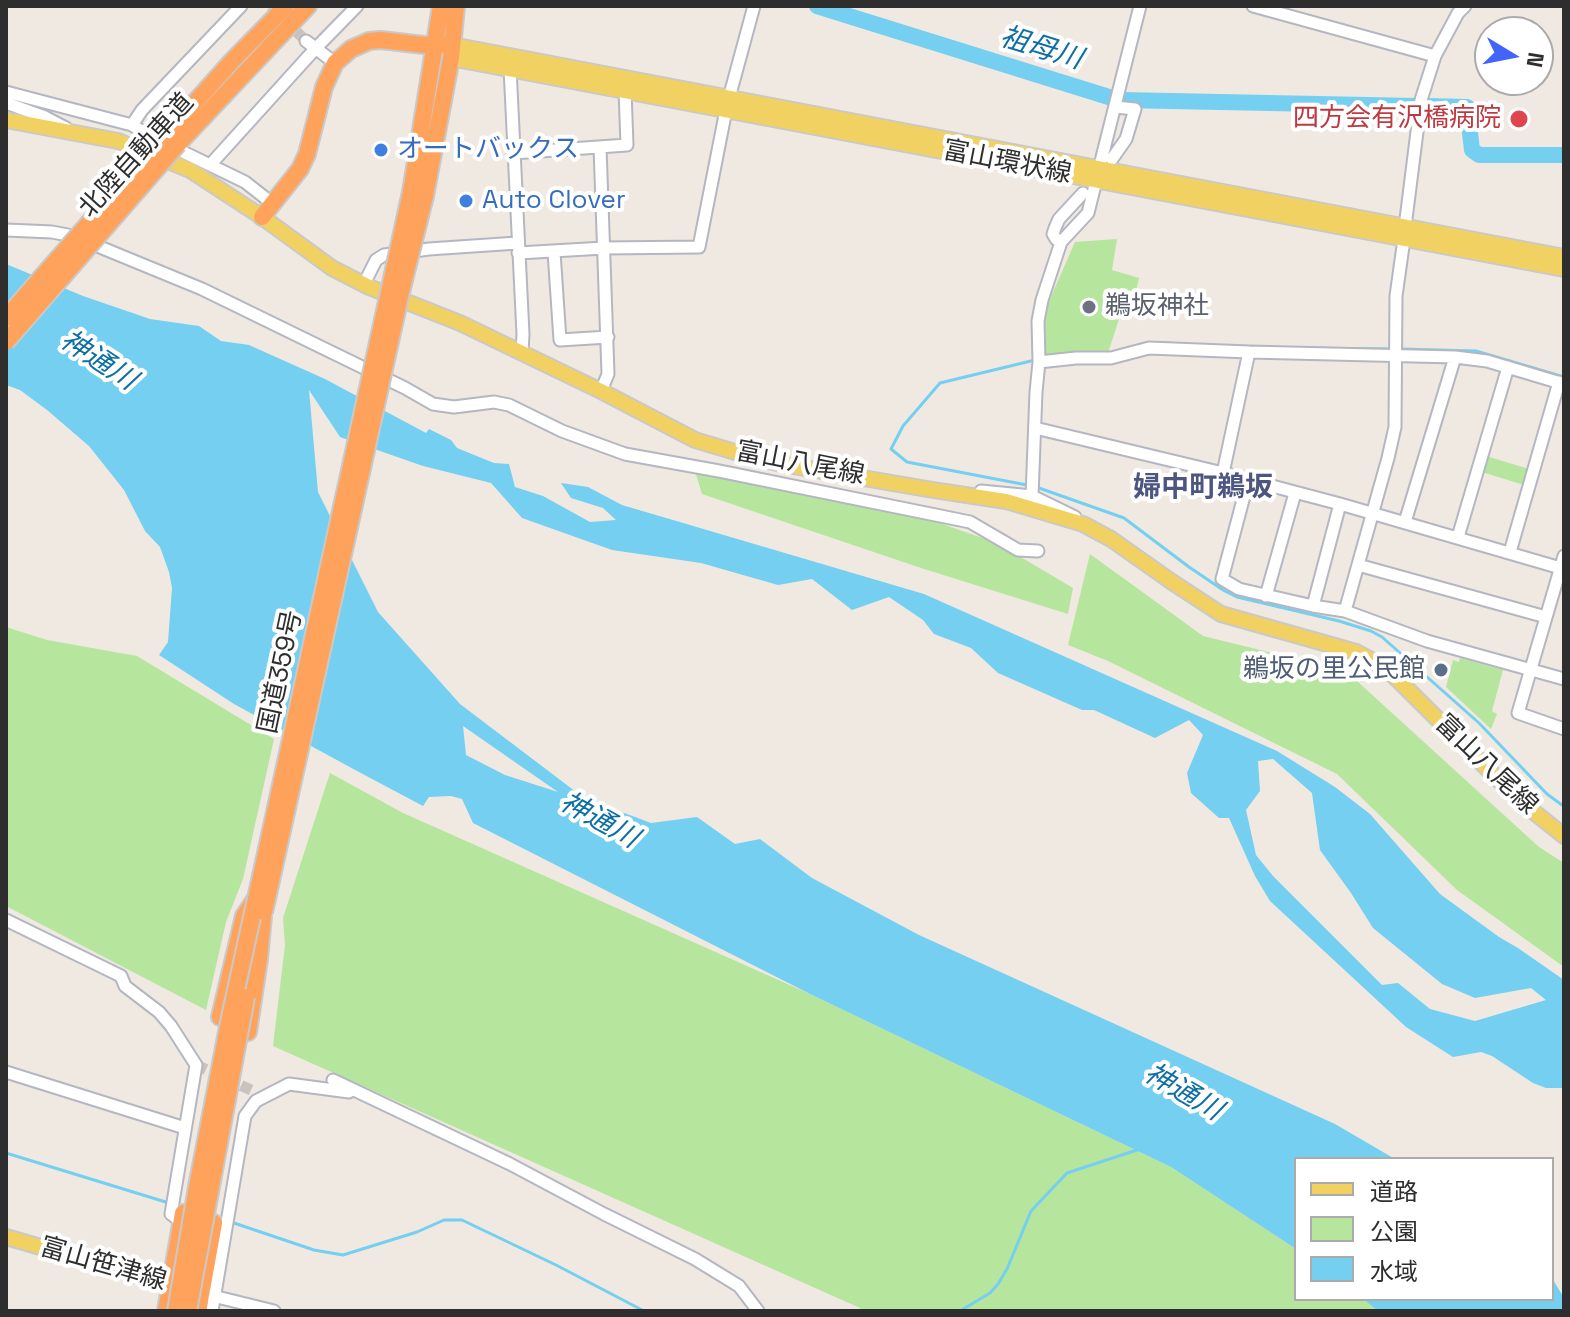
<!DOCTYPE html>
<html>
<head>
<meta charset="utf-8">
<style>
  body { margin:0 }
  #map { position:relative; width:1570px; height:1317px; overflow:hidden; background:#efe9e1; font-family:"Space Grotesk","Noto Sans JP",sans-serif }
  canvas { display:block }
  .frame { position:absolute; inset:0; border:8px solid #2e2e2e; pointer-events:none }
  .legend { position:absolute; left:1294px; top:1157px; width:260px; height:144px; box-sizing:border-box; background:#fff; border:2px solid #ababab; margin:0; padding:10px 14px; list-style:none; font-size:24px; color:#2e2e2e }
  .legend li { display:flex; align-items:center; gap:16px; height:40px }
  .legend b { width:40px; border:2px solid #ababab }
  .north { position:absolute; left:1474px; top:16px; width:80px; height:80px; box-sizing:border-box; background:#fff; border:2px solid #ababab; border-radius:50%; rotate:100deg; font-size:22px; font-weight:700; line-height:32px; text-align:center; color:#2e2e2e }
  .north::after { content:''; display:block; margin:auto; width:28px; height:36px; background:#4264fb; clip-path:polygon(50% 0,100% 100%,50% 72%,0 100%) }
</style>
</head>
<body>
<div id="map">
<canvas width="1570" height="1317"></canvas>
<div class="frame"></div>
<ul class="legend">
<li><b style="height:10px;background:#f2d163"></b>道路</li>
<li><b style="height:22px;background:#b6e59e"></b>公園</li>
<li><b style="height:22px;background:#75cff0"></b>水域</li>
</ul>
<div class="north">N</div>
</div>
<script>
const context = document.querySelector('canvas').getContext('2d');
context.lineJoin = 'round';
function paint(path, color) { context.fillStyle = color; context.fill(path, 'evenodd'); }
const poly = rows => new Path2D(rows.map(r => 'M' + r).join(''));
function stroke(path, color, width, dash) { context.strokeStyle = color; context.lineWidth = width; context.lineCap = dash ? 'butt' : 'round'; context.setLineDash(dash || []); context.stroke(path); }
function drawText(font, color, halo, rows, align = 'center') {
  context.font = font + ' "Space Grotesk","Noto Sans JP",sans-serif'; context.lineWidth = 8; context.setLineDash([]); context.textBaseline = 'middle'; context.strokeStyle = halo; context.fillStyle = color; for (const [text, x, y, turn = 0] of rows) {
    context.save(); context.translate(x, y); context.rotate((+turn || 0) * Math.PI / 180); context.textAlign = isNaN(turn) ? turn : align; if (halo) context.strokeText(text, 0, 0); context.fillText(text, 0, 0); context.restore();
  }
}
paint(poly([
  [1117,239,1112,270,1139,278,1130,316,1120,316,1108,353,1043,359,1042,317,1075,242],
  [1486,456,1529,469,1524,485,1482,472],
  [695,471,925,518,997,543,1073,588,1068,614,921,568,702,494],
  [1090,554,1203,636,1346,671,1539,847,1564,863,1564,967,1457,890,1337,774,1108,661,1068,645],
  [6,627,47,640,137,656,274,739,243,879,226,922,206,1010,6,906],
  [1460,658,1503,670,1492,711,1497,714,1491,729,1446,687,1453,660,1459,662],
  [330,773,403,813,810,994,1171,1167,1296,1249,1296,1299,1363,1299,1378,1311,861,1311,860,1308,273,1046,285,945,283,918]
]), '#b6e59e');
paint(poly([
  [6,264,83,296,150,319,199,326,221,341,249,345,325,379,426,433,429,429,451,440,457,448,494,463,509,464,515,487,543,496,590,522,616,520,603,508,571,498,561,483,588,487,622,505,924,594,1277,751,1335,787,1370,814,1440,894,1499,937,1518,948,1564,980,1564,1088,1546,1088,1533,1083,1492,1056,1481,1052,1453,1057,1406,1027,1270,901,1255,876,1229,818,1219,818,1191,793,1187,773,1203,735,1189,720,1155,738,1094,710,1082,710,998,673,971,648,934,634,923,620,889,597,852,610,812,579,778,585,701,563,612,550,522,518,491,483,423,466,340,437,309,390,318,492,378,612,460,704,584,798,651,823,697,817,735,844,760,839,812,878,919,935,1335,1124,1395,1159,1296,1159,1296,1249,1171,1167,810,994,473,823,462,799,451,796,429,797,423,806,357,771,234,704,159,655,168,642,172,588,169,572,160,547,145,531,124,490,89,446,47,410,20,390,6,385],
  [463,726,558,792,505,775,466,755],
  [1273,759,1312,793,1320,850,1351,893,1373,928,1442,984,1475,998,1531,988,1546,1000,1475,1021,1430,1009,1398,983,1382,985,1273,876,1256,855,1246,810,1260,791,1258,761],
  [1552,1278,1564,1298,1564,1311,1378,1311,1363,1299,1552,1299]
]), '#75cff0');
stroke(poly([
  [1148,343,1169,343],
  [1296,348,1392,349],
  [1400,349,1476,351,1564,377],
  [1027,485,907,462,891,449,903,426,940,383,1035,360],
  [1039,488,1124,518,1189,567,1223,590,1237,597,1339,621,1371,631,1382,637,1479,723,1547,794,1562,805],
  [6,1153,182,1207],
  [231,1222,314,1250,343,1255,417,1232,444,1220,462,1220,556,1265,644,1311],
  [960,1311,990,1293,998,1284,1007,1269,1031,1211,1067,1173,1140,1149]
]), '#75cff0', 3);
stroke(poly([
  [817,6,1112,98],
  [1122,100,1416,106],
  [1426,106,1467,107,1472,150,1479,155,1564,155]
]), '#75cff0', 16);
stroke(poly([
  [271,6,306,41],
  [196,1065,251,1090]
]), '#c8c4bd', 11, [11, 5.5]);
const minor = poly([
  [241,6,142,110,132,125,146,134,245,182,273,204],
  [1253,6,1435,56],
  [306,41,335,63],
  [510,68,523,334,522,353],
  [6,92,132,125],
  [729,98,754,6],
  [6,103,45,117,66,128],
  [600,147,608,374,601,391],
  [513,153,627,145,625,90],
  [1112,159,1126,139,1135,109,1115,107],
  [210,165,315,49,357,6],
  [1405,227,1421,100,1435,56,1458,13,1465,6],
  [6,230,52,232,73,236,202,289,405,388,433,404,454,407,494,402,509,405,562,431,625,454,719,471,970,522,1018,550,1038,551],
  [1061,242,1056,239,1053,234,1055,228,1059,219,1083,193],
  [554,252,560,340,608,337],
  [518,253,604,248,699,247,726,110],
  [364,284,376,260,384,255,429,249,517,243],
  [1039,362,1076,358,1111,358,1149,348,1249,352,1455,357,1487,361,1564,384],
  [1035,428,1223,473,1340,504,1564,569],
  [1223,473,1249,352],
  [1248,481,1222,579,1239,589,1313,606,1345,611,1427,641,1564,679],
  [981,491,1032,496,1075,517],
  [1032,496,1036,392,1039,362,1038,321,1042,300,1061,242,1088,213,1140,6],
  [1405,522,1455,357],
  [1458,537,1508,367],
  [1510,552,1559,382],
  [1564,556,1518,713,1564,729],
  [1358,565,1546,617],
  [1266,596,1295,493],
  [1313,606,1340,504],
  [1345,611,1388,458,1395,427,1396,296,1404,239],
  [6,920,121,976,125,986,159,1012,171,1026,196,1065,171,1214,181,1222],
  [6,1072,185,1128],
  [333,1080,510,1164,604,1214,695,1259,739,1286,758,1311],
  [209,1295,274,1311],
  [212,1311,245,1116,256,1101,289,1084,349,1092]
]);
const major = poly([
  [452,45,1564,257],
  [451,58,1564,269],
  [6,120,118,141,190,170,262,217,332,268,369,287,460,323,601,391,695,440,755,458,787,465,933,490,1006,501,1083,524,1111,539,1172,582,1221,614,1356,652,1386,668,1519,800,1564,836],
  [6,1237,179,1287]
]);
const highway = poly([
  [164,137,233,60,286,6],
  [178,144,308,6],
  [411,192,441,6],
  [425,196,451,58,456,6],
  [262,217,300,169,307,154,324,87,335,63,351,49,369,41,381,40,424,45,437,44,452,45],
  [220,1017,244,916,254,901],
  [248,1032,259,959,263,916],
  [166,1311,183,1213],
  [198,1311,214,1223]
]);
stroke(minor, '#b4b7c1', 15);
stroke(major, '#c9c9c9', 18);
stroke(highway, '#c9c9c9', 20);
stroke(minor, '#fff', 11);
stroke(major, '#f2d163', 14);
stroke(highway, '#ffa35c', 16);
const highwayBridge = poly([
  [6,318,164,137],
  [6,342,178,144],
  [264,912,401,292,425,196],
  [176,1311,197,1187,229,1022,411,192],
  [188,1311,246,997]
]);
stroke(highwayBridge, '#c9c9c9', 20, []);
stroke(highwayBridge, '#ffa35c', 16);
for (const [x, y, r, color] of [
  [1519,119,10,"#e0444e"],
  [381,150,8,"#3f7fe0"],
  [466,201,8,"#3f7fe0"],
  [1089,307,8,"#6b7280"],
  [1441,670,8,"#5c6f8a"]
]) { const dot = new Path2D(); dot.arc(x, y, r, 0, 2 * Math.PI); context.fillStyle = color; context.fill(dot); stroke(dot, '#fff', 3); }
drawText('26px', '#be3a42', '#fff', [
  ["四方会有沢橋病院",1501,119]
], 'right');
drawText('26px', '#366cbe', '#fff', [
  ["オートバックス",397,150],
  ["Auto Clover",482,201]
], 'left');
drawText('26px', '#2e2e2e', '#fff', [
  ["北陸自動車道",137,156,-48],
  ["富山環状線",1007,163,11],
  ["富山八尾線",800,464,11],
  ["国道359号",281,672,-78],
  ["富山八尾線",1486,765,44],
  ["富山笹津線",103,1265,16]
]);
drawText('26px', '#5b616d', '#fff', [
  ["鵜坂神社",1105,307]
], 'left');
drawText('26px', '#4e5e75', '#fff', [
  ["鵜坂の里公民館",1425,670]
], 'right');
drawText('italic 28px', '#0d6fa3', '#fff', [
  ["祖母川",1041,49,17],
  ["神通川",98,361,33],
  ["神通川",599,821,29],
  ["神通川",1183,1093,30]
]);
drawText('bold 28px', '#4d5680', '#fff', [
  ["婦中町鵜坂",1203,488]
]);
</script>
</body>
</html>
